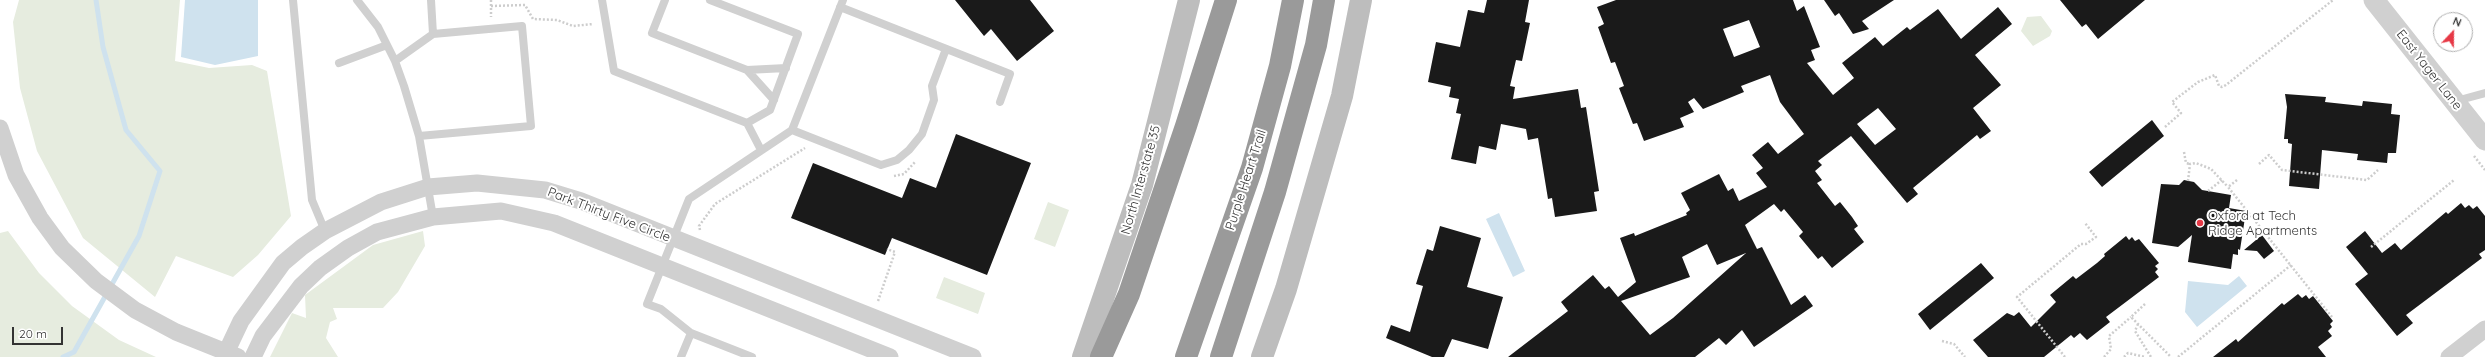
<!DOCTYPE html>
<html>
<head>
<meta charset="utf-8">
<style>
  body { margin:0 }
  #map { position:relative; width:2485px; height:357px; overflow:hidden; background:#fff; font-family:Quicksand,sans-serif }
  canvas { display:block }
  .north { position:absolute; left:2433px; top:12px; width:40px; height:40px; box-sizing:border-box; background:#fff; border:1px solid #adadad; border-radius:50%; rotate:22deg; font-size:11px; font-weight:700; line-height:16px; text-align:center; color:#333 }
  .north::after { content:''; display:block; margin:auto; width:14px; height:18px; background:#e63946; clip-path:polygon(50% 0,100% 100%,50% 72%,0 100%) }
  .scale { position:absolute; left:12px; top:327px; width:51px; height:18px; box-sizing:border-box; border:2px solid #333; border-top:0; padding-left:5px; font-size:12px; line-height:14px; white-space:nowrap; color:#333; -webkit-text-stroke:3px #fff; paint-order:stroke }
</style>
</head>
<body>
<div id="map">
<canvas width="2485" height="357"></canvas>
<div class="north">N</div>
<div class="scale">20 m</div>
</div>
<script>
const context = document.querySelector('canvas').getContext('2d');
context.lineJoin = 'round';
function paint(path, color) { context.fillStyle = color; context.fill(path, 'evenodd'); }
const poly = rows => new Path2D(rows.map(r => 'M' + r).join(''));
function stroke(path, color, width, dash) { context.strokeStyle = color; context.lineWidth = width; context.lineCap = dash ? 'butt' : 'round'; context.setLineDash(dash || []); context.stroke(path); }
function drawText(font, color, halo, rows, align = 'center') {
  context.font = font + ' Quicksand,sans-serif'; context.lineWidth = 4; context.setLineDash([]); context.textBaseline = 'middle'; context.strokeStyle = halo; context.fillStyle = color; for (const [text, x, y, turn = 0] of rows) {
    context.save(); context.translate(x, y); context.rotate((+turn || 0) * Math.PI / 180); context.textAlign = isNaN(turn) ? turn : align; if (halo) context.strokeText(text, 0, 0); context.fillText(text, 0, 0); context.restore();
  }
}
paint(poly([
  [19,0,180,0,175,61,209,68,252,65,267,71,291,216,258,255,233,277,176,256,155,297,83,238,37,151,20,88,13,22],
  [2041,16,2052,31,2050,36,2033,46,2021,31,2027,17],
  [1048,202,1069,210,1055,247,1034,239],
  [8,231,39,273,72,306,119,340,156,357,0,357,0,233],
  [423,231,425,246,398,292,383,308,333,308,337,319,330,322,326,338,338,357,270,357,292,313,306,318,305,295,373,245],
  [944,277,985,293,978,314,936,298]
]), '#e6ecdf');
paint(poly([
  [185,0,258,0,258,56,215,65,181,57],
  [1499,213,1525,271,1513,277,1486,219],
  [2239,276,2247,286,2197,327,2185,312,2188,281,2228,285]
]), '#cfe2ee');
stroke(poly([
  [63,357,74,352,139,236,160,171,126,130,103,47,96,0]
]), '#cfe2ee', 5);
paint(poly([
  [955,0,1030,0,1054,31,1017,61,991,29,984,36],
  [1487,0,1529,0,1525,22,1530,23,1522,61,1516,60,1510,86,1515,87,1513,99,1578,89,1581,108,1586,107,1599,191,1594,192,1597,211,1555,217,1552,198,1548,199,1538,138,1528,140,1526,129,1501,124,1496,150,1479,146,1476,164,1451,159,1461,114,1456,113,1459,99,1449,97,1451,87,1428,82,1436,42,1460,47,1468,10,1484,13],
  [1616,0,1793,0,1797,11,1804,6,1820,47,1811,50,1815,60,1807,63,1833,95,1854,78,1842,63,1875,37,1883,46,1907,27,1910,30,1938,9,1961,39,1998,7,2012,24,1975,55,2001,85,1973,108,1991,131,1980,139,1977,135,1913,188,1918,194,1907,203,1851,136,1818,161,1822,165,1815,171,1822,180,1817,183,1835,206,1840,202,1852,217,1858,226,1854,229,1864,242,1832,268,1822,256,1818,259,1799,236,1803,232,1784,209,1781,212,1774,204,1745,225,1757,249,1762,247,1791,305,1805,295,1813,306,1754,347,1742,330,1726,345,1719,338,1695,357,1508,357,1568,311,1561,302,1593,275,1605,289,1609,286,1618,297,1636,282,1620,238,1634,233,1635,236,1687,215,1686,213,1690,210,1681,193,1719,174,1728,191,1733,188,1739,201,1767,187,1756,173,1763,168,1752,155,1768,142,1778,154,1804,134,1780,102,1770,75,1741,86,1744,92,1703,109,1694,98,1688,102,1694,112,1680,118,1684,127,1644,141,1637,123,1633,124,1619,88,1624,86,1615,62,1611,63,1598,27,1604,24,1597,7],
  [1749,20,1760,47,1734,57,1723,29],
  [1878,108,1896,129,1875,145,1857,124],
  [1707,244,1717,265,1746,253,1673,318,1650,335,1621,301,1690,277,1682,257],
  [1824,0,1894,0,1862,21,1869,29,1853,34,1839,13,1835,16],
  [2060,0,2145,0,2098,39,2086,24,2082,27],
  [2285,94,2326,97,2325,102,2362,106,2363,101,2392,104,2391,114,2400,115,2396,153,2388,153,2387,163,2357,160,2358,154,2322,150,2319,189,2289,186,2292,144,2288,143,2288,139,2284,139,2287,107],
  [2152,120,2164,136,2102,187,2089,172],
  [956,134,1031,163,987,275,892,238,885,255,791,218,813,163,902,198,910,178,936,188],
  [2184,180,2194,182,2202,190,2231,195,2229,208,2246,211,2240,250,2238,249,2238,255,2233,254,2231,269,2188,262,2192,235,2178,247,2152,243,2161,184,2179,185],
  [2461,203,2465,208,2469,205,2473,209,2477,206,2485,216,2485,250,2479,254,2482,258,2406,315,2413,323,2397,336,2355,284,2368,274,2346,247,2365,231,2382,253,2395,243,2401,250,2446,212,2448,214],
  [1440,226,1481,238,1467,287,1503,297,1488,349,1452,339,1444,357,1432,357,1386,338,1391,325,1410,332,1423,286,1416,284,1427,249,1433,251],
  [2262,235,2274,251,2264,259,2257,251,2244,250],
  [2126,236,2129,240,2132,237,2135,241,2139,239,2159,263,2155,266,2158,269,2155,272,2159,277,2106,317,2110,322,2087,340,2080,333,2074,338,2071,335,2044,357,1988,357,1973,340,2007,313,2014,316,2019,312,2031,327,2056,302,2050,295,2073,276,2076,279,2097,263,2105,256,2104,254],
  [1981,263,1994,278,1930,330,1918,314],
  [2298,294,2302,298,2306,295,2309,299,2313,296,2333,321,2330,324,2332,327,2328,331,2332,336,2318,347,2326,357,2213,357,2236,339,2238,342,2282,303,2284,305]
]), '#1a1a1a');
stroke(poly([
  [491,0,491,17],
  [491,6,525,5,533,19,557,20,573,26,593,24],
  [2165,127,2181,113,2172,102,2198,82,2215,75,2219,86,2222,87,2226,85,2333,0],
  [2184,152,2186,163,2190,164],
  [2474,156,2485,170],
  [2259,164,2269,155,2282,170,2367,180,2378,170],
  [894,176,904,174,915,162],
  [2237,180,2228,187,2332,317],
  [2188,181,2190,164,2196,163,2211,169,2228,187],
  [2208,191,2222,180],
  [700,230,699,226,715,204,805,148],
  [2371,247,2454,180],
  [878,301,895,252,887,249],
  [2145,304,2131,317,2171,357],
  [2138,324,2135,331,2151,357],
  [1942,341,1954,344,1965,357],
  [2065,357,2017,297,2081,244,2086,244,2096,237,2085,223],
  [2104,357,2111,349,2109,336,2131,317],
  [2124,357,2128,353,2145,357],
  [2178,357,2291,265]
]), '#cdcdcd', 2.5, [2, 2]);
stroke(poly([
  [293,0,312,200,325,231],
  [357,0,378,27,395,61,404,86,419,136,433,217],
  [431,0,433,34],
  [602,0,614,71,747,123,761,150],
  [665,0,652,33,747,70,786,68],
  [710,0,798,34,770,110,747,123],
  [840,7,1010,74,1000,102],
  [395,61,433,34,522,26,531,126,419,136],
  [339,63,387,45],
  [747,70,774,100],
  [2456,101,2485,93],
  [792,130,881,165,897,160,909,150,922,134,934,100,932,86,946,49],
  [681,357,691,333],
  [752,357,691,333,661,309,647,304,689,199,792,130,843,0]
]), '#d0d0d0', 8);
stroke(poly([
  [0,128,16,175,40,218,62,248,96,281,135,310,176,332,238,357],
  [224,357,241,321,283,263,302,247,325,231,381,202,428,187,477,183,545,190,581,201,973,357],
  [253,357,263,336,301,286,320,268,348,248,377,232,433,217,501,211,554,223,890,357],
  [2449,357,2485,329]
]), '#d0d0d0', 17);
stroke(poly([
  [2374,0,2485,140]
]), '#d0d0d0', 21);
stroke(poly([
  [1083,357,1142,185,1189,0],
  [1262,357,1286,289,1342,96,1361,0]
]), '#bdbdbd', 22);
stroke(poly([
  [1101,357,1129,294,1186,126,1226,0],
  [1186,357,1252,168,1280,66,1293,0],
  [1221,357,1275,192,1316,45,1324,0]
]), '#9a9a9a', 22);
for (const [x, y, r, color] of [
  [2200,223,4,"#e63946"]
]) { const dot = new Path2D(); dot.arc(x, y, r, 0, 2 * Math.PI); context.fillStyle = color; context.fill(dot); stroke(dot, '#fff', 1.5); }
drawText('13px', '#333', '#fff', [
  ["East Yager Lane",2429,70,52],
  ["North Interstate 35",1141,180,-74],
  ["Purple Heart Trail",1246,180,-72],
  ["Park Thirty Five Circle",609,215,21]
]);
drawText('13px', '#333', '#fff', [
  ["Oxford at Tech",2208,216],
  ["Ridge Apartments",2208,231]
], 'left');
</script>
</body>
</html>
